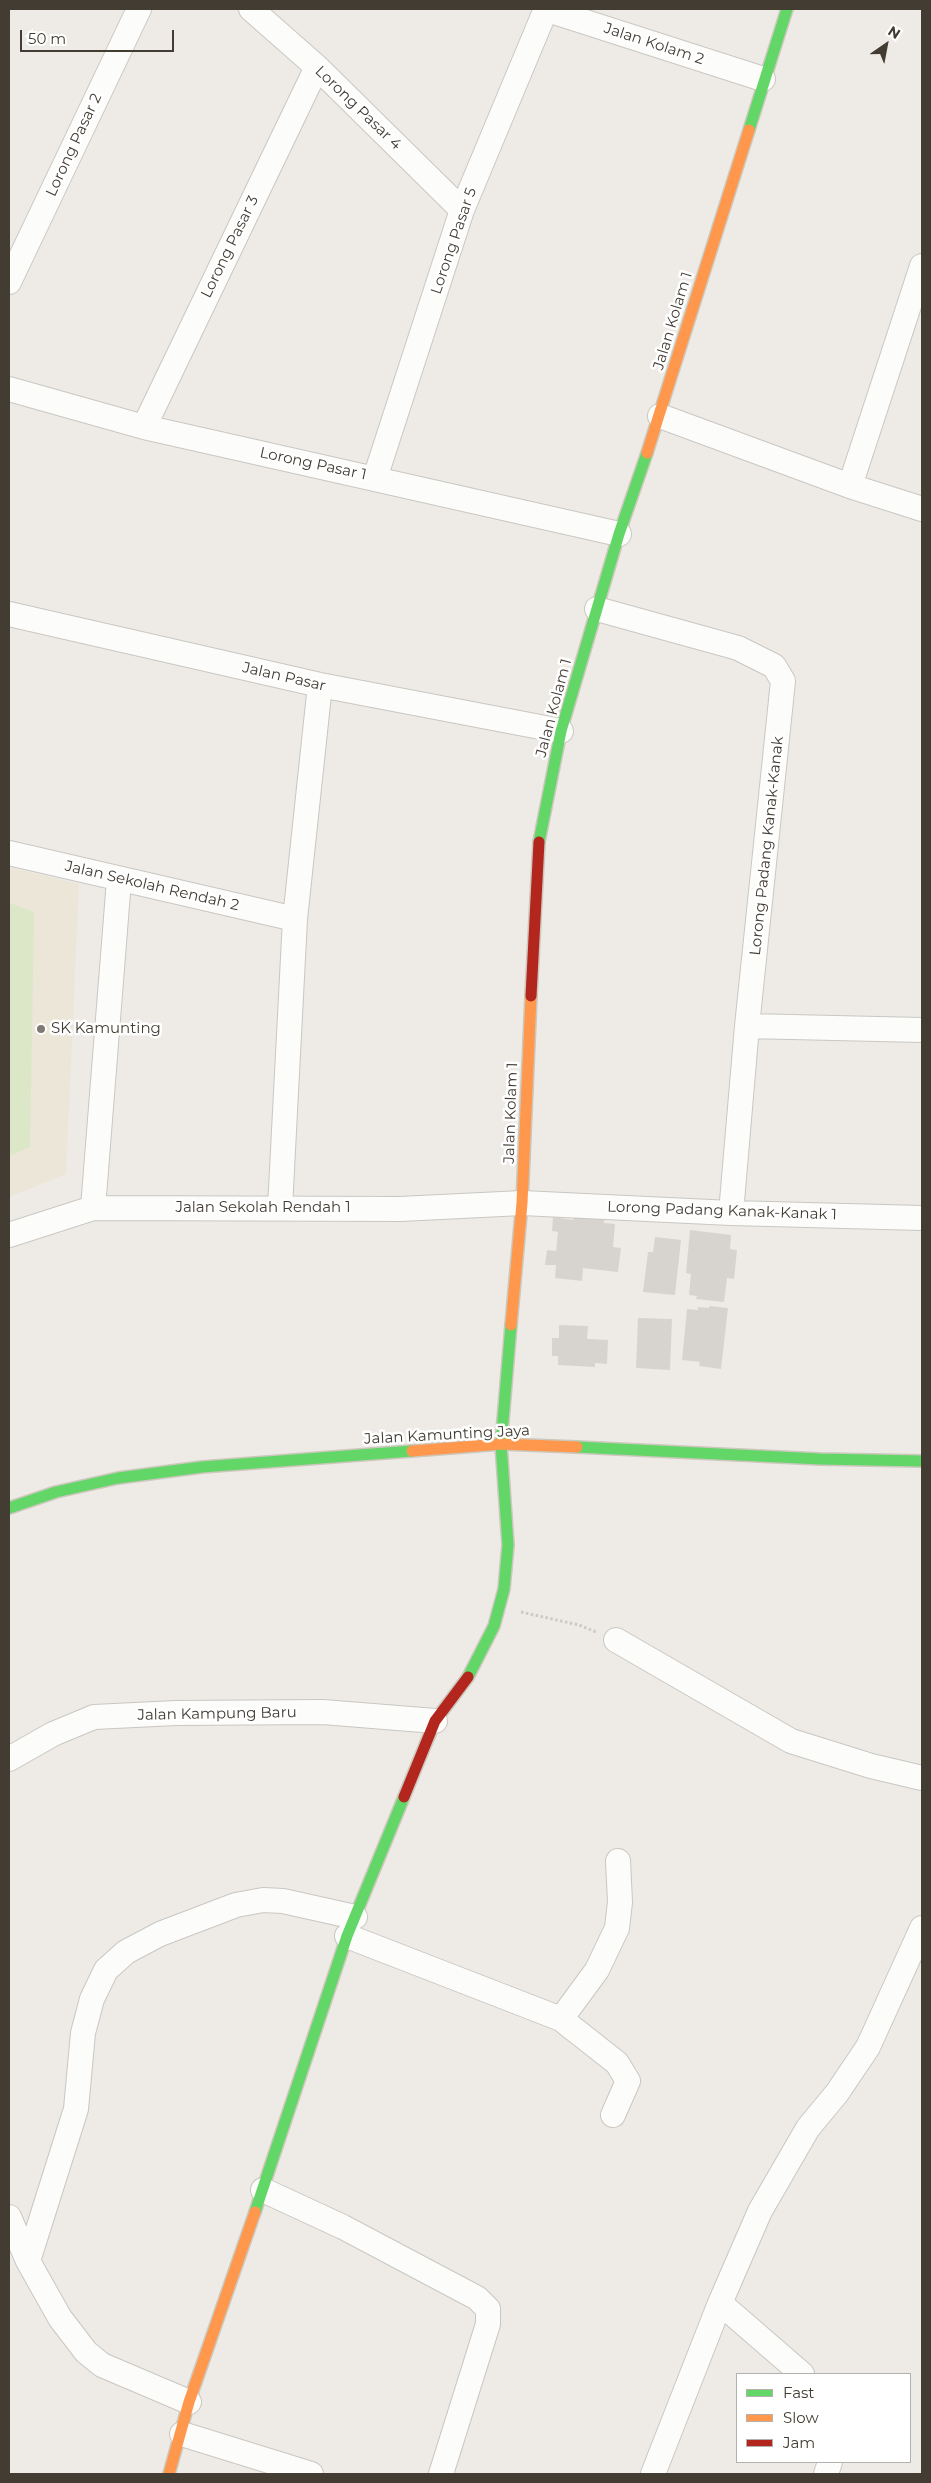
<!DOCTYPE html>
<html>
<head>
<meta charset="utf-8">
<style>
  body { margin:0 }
  #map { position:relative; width:931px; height:2483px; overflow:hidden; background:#eeebe6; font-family:Montserrat,sans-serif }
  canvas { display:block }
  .frame { position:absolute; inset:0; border:10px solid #423c33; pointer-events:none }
  .legend { position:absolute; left:736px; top:2373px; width:175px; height:90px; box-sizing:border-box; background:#fff; border:1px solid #b3b1ad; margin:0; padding:6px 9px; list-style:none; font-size:15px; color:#423c33 }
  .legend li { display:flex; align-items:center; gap:10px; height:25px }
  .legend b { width:25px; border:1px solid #b3b1ad }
  .north { position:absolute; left:861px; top:20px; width:50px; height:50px; -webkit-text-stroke:4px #fff; paint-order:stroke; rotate:33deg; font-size:14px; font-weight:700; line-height:20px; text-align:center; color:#423c33 }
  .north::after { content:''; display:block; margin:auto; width:18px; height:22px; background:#423c33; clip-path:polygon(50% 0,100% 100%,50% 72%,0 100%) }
  .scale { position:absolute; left:20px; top:30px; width:154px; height:22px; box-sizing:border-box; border:2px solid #423c33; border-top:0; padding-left:6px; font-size:15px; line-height:18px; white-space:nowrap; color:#423c33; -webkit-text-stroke:4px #fff; paint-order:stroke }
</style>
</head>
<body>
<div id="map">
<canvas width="931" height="2483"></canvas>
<div class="frame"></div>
<ul class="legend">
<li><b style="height:6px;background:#63d668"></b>Fast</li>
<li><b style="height:6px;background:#ff974d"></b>Slow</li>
<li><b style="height:6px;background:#b3261e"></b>Jam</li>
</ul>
<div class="north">N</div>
<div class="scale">50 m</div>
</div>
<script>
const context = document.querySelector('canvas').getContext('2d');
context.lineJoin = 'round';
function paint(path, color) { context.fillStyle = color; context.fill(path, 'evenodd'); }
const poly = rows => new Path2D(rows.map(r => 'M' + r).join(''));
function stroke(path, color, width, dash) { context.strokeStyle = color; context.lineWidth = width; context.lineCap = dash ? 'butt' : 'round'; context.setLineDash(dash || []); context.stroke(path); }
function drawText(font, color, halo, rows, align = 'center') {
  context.font = font + ' Montserrat,sans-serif'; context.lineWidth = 5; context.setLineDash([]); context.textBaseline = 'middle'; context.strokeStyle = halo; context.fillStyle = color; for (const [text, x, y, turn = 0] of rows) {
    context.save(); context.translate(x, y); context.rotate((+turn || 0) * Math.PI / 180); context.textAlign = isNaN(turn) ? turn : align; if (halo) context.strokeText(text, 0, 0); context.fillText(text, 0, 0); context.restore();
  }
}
paint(poly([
  [9,867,79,884,66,1174,9,1197]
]), '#ebe6d8');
paint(poly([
  [9,903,34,912,30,1147,9,1156]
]), '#dbe7c6');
paint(poly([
  [574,1209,605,1212,604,1223,615,1224,613,1247,621,1248,618,1272,583,1268,582,1281,555,1278,556,1265,545,1265,547,1250,556,1251,558,1232,552,1231,553,1217,573,1220],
  [690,1230,731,1235,730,1249,737,1250,734,1279,727,1278,724,1302,696,1299,697,1296,689,1295,691,1274,686,1273],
  [655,1237,681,1240,675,1295,643,1292,648,1252,653,1252],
  [709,1306,728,1308,721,1369,699,1366,700,1362,682,1360,687,1309,698,1310,698,1307,709,1308],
  [638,1318,672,1319,670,1370,636,1368],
  [559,1325,588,1326,587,1339,608,1340,607,1364,595,1363,595,1367,558,1365,558,1356,552,1356,552,1338,559,1338]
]), '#d7d4cf');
const street = poly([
  [251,9,317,67,462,210],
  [545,9,763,79],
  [9,282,139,9],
  [9,389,144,427,619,534],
  [660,416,850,486,922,509],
  [144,427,317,67],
  [375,478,462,210,546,9],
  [850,486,922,266],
  [597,609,738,648,774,666,783,681,747,1026,731,1213],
  [9,614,320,685,561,731],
  [9,853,295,919],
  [747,1026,922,1030],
  [93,1208,119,880],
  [280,1208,295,919,320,685],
  [9,1235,93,1208,400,1209,522,1203,731,1213,922,1218],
  [616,1640,791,1741,871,1766,922,1778],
  [9,1759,53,1734,94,1717,176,1713,323,1712,435,1721],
  [347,1936,561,2019,617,2063,628,2081,613,2115],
  [561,2019,597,1970,617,1928,620,1902,618,1861],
  [263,2190,343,2227,477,2298,488,2309,488,2324,441,2474],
  [9,2217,28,2261,60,2318,86,2352,102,2365,189,2402],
  [28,2261,76,2109,83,2033,92,1999,106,1970,126,1952,160,1934,236,1905,263,1900,283,1901,355,1917],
  [720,2303,802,2374],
  [182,2434,311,2474],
  [653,2474,720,2303,760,2211,808,2128,837,2093,868,2047,922,1928],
  [826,2474,830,2462]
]);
const fast = poly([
  [749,130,787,9],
  [539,842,561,731,619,534,647,453],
  [577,1447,820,1459,922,1461],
  [9,1508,56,1492,118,1478,202,1467,412,1451],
  [468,1677,494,1626,504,1589,508,1545,501,1444,511,1325],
  [255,2212,347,1936,404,1797]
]);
const slow = poly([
  [647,453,749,130],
  [511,1325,522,1203,531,996],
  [412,1451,501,1444,577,1447],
  [169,2474,189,2402,255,2212]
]);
const jam = poly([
  [531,996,539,842],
  [404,1797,435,1721,468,1677]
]);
stroke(street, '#cac7c2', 26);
stroke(fast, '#ccc8bd', 14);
stroke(slow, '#ccc8bd', 14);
stroke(jam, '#ccc8bd', 14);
stroke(poly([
  [521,1612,579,1625,596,1632]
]), '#cccac6', 3, [2.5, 2.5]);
stroke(street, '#fcfcfb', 24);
stroke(fast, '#63d668', 11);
stroke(slow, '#ff974d', 11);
stroke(jam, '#b3261e', 11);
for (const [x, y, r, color] of [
  [41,1029,5,"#7e7972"]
]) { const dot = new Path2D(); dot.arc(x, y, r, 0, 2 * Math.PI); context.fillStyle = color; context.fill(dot); stroke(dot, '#fff', 2); }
drawText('15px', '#423c33', '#fff', [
  ["Jalan Kolam 2",654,44,18],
  ["Lorong Pasar 4",358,108,44],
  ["Lorong Pasar 2",74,145,-65],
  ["Lorong Pasar 5",454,241,-71],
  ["Lorong Pasar 3",230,247,-64],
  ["Jalan Kolam 1",673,321,-73],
  ["Lorong Pasar 1",313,464,12],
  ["Jalan Pasar",284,677,13],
  ["Jalan Kolam 1",554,708,-75],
  ["Lorong Padang Kanak-Kanak",767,846,-84],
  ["Jalan Sekolah Rendah 2",152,886,13],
  ["Jalan Kolam 1",511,1113,-88],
  ["Jalan Sekolah Rendah 1",263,1208],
  ["Lorong Padang Kanak-Kanak 1",722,1211,2],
  ["Jalan Kamunting Jaya",447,1435,-3],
  ["Jalan Kampung Baru",217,1714,-1]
]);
drawText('15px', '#423c33', '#fff', [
  ["SK Kamunting",51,1029]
], 'left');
</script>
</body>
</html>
